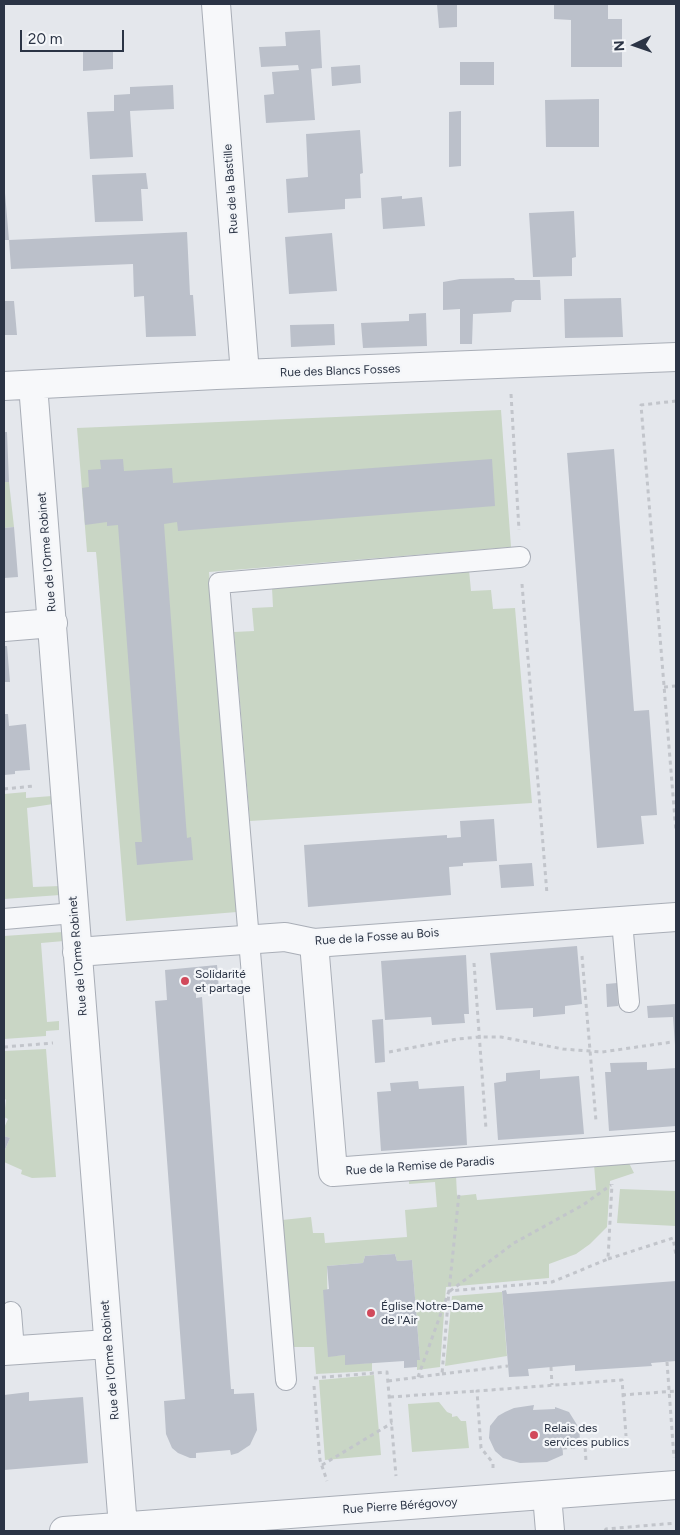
<!DOCTYPE html>
<html>
<head>
<meta charset="utf-8">
<style>
  body { margin:0 }
  #map { position:relative; width:680px; height:1535px; overflow:hidden; background:#e4e7ec; font-family:Figtree,sans-serif }
  canvas { display:block }
  .frame { position:absolute; inset:0; border:5px solid #2b3445; pointer-events:none }
  .north { position:absolute; left:610px; top:20px; width:50px; height:50px; -webkit-text-stroke:4px #f4f6f9; paint-order:stroke; rotate:267deg; font-size:14px; font-weight:700; line-height:20px; text-align:center; color:#2b3445 }
  .north::after { content:''; display:block; margin:auto; width:18px; height:22px; background:#2b3445; clip-path:polygon(50% 0,100% 100%,50% 72%,0 100%) }
  .scale { position:absolute; left:20px; top:30px; width:104px; height:22px; box-sizing:border-box; border:2px solid #2b3445; border-top:0; padding-left:6px; font-size:15px; line-height:18px; white-space:nowrap; color:#2b3445; -webkit-text-stroke:4px #f4f6f9; paint-order:stroke }
</style>
</head>
<body>
<div id="map">
<canvas width="680" height="1535"></canvas>
<div class="frame"></div>
<div class="north">N</div>
<div class="scale">20 m</div>
</div>
<script>
const context = document.querySelector('canvas').getContext('2d');
context.lineJoin = 'round';
function paint(path, color) { context.fillStyle = color; context.fill(path, 'evenodd'); }
const poly = rows => new Path2D(rows.map(r => 'M' + r).join(''));
function stroke(path, color, width, dash) { context.strokeStyle = color; context.lineWidth = width; context.lineCap = dash ? 'butt' : 'round'; context.setLineDash(dash || []); context.stroke(path); }
function drawText(font, color, halo, rows, align = 'center') {
  context.font = font + ' Figtree,sans-serif'; context.lineWidth = 4.5; context.setLineDash([]); context.textBaseline = 'middle'; context.strokeStyle = halo; context.fillStyle = color; for (const [text, x, y, turn = 0] of rows) {
    context.save(); context.translate(x, y); context.rotate((+turn || 0) * Math.PI / 180); context.textAlign = isNaN(turn) ? turn : align; if (halo) context.strokeText(text, 0, 0); context.fillText(text, 0, 0); context.restore();
  }
}
paint(poly([
  [501,410,511,547,209,572,237,912,126,921,97,562,96,552,87,552,77,428],
  [4,482,9,482,14,527,4,528],
  [469,570,471,591,491,590,493,609,515,608,532,803,250,821,234,632,254,631,252,608,273,607,272,588],
  [26,792,26,798,52,796,53,804,27,808,33,887,60,886,60,895,4,899,4,794],
  [63,932,64,941,41,943,47,1022,59,1021,59,1030,46,1031,46,1036,4,1039,4,936],
  [46,1049,56,1177,32,1178,21,1174,22,1170,4,1162,4,1152,10,1138,4,1136,4,1128,8,1119,4,1117,6,1100,4,1098,4,1051],
  [628,1161,634,1173,610,1181,607,1227,590,1244,576,1254,549,1264,549,1278,446,1287,440,1367,417,1370,417,1360,420,1360,412,1260,397,1261,395,1254,365,1256,363,1263,327,1266,328,1356,345,1355,345,1364,372,1363,372,1371,316,1374,314,1347,293,1347,282,1220,311,1217,313,1233,324,1233,325,1243,407,1237,405,1210,437,1207,435,1182,409,1184,409,1178,456,1175,457,1196,476,1194,477,1200,596,1190,594,1164],
  [620,1189,676,1191,676,1226,617,1223],
  [502,1292,507,1356,445,1366,452,1296],
  [374,1375,381,1455,325,1460,319,1380],
  [439,1402,447,1412,452,1414,452,1417,457,1416,461,1421,466,1421,469,1448,412,1452,408,1404]
]), '#c9d6c5');
paint(poly([
  [437,4,457,4,457,27,439,28],
  [554,4,608,4,608,19,622,19,622,67,571,67,571,20,554,19],
  [320,30,322,68,311,69,315,120,266,123,264,95,274,94,272,72,299,70,298,65,261,67,259,47,286,46,285,32],
  [113,50,113,69,83,71,83,51],
  [460,62,494,62,494,85,460,85],
  [360,65,361,83,332,86,331,67],
  [173,85,174,109,130,111,133,157,90,159,87,112,114,111,114,95,130,94,130,87],
  [599,99,599,147,546,147,545,100],
  [461,111,461,166,449,167,449,112],
  [360,130,363,173,360,174,361,198,345,199,345,209,288,213,286,179,308,177,306,134],
  [146,173,148,189,141,189,143,221,95,222,92,175],
  [4,193,5,193,9,240,4,240],
  [402,196,402,199,422,197,425,226,383,229,381,198],
  [574,211,576,257,572,258,572,276,533,277,529,213],
  [187,232,190,295,193,295,196,336,146,337,144,296,134,297,133,264,11,269,9,240],
  [332,233,337,291,289,294,285,237],
  [514,278,515,280,540,280,541,300,515,300,512,302,511,312,473,314,472,344,460,344,460,309,443,310,443,282,460,279],
  [621,298,623,337,565,338,564,299],
  [4,301,14,301,17,335,4,335],
  [426,313,427,346,363,348,361,323,409,321,409,314],
  [334,324,335,345,291,347,290,325],
  [4,432,7,432,9,482,4,482],
  [614,449,634,711,649,710,657,815,641,816,644,844,597,848,567,453],
  [123,459,124,471,172,468,173,483,492,459,495,506,178,531,177,522,164,524,187,838,191,837,193,860,137,865,135,842,142,842,118,525,107,526,107,522,85,525,82,488,89,487,88,470,101,469,100,460],
  [14,527,18,577,4,578,4,528],
  [4,646,7,646,10,682,4,682],
  [4,714,8,714,9,726,26,724,30,770,15,771,15,774,4,775],
  [494,819,497,861,463,863,463,866,449,867,451,895,308,907,304,845,447,835,447,838,461,837,460,821],
  [532,863,534,886,501,888,499,865],
  [577,946,582,1004,565,1006,565,1014,533,1017,533,1008,496,1010,490,953],
  [466,955,469,1014,464,1014,465,1023,432,1025,431,1017,385,1020,381,961],
  [217,965,219,990,196,991,196,998,202,997,231,1389,234,1389,234,1394,254,1393,257,1430,250,1445,238,1453,231,1455,230,1450,196,1453,196,1458,190,1458,178,1453,172,1448,166,1434,164,1401,185,1399,155,1001,167,1000,165,970],
  [617,983,618,1006,607,1007,606,984],
  [676,1004,676,1045,675,1045,673,1017,648,1018,647,1006],
  [383,1019,385,1062,375,1063,372,1020],
  [647,1062,647,1070,676,1068,676,1126,609,1131,605,1072,611,1072,610,1063],
  [540,1070,540,1079,579,1076,584,1134,498,1140,494,1083,506,1081,506,1073],
  [418,1081,419,1089,464,1086,467,1145,381,1151,377,1092,391,1091,390,1083],
  [4,1136,10,1138,4,1152],
  [395,1254,397,1261,412,1260,420,1360,417,1360,417,1367,404,1368,404,1361,345,1365,345,1355,328,1357,323,1290,329,1289,327,1266,363,1263,365,1256],
  [676,1281,676,1361,651,1363,652,1366,575,1371,575,1365,528,1369,529,1376,509,1377,502,1291,506,1290,507,1294],
  [29,1392,29,1401,83,1397,88,1463,4,1470,4,1395],
  [534,1405,533,1410,555,1409,555,1407,569,1412,579,1428,580,1440,562,1440,563,1455,547,1462,520,1463,503,1458,495,1451,489,1438,490,1426,498,1416,505,1412,514,1408]
]), '#bbc0ca');
const lane = poly([
  [4,919,74,913],
  [622,921,629,1002],
  [11,1312,14,1350],
  [286,1380,219,583,520,557]
]);
const street = poly([
  [216,4,245,374],
  [33,385,123,1527],
  [4,386,216,375,676,357],
  [4,627,53,623],
  [314,943,333,1172,676,1146],
  [77,952,285,937,314,943,676,917],
  [4,1351,108,1344],
  [547,1495,550,1531],
  [64,1531,676,1485]
]);
stroke(lane, '#a9aeb7', 22);
stroke(street, '#a9aeb7', 30);
stroke(poly([
  [511,394,519,530],
  [676,401,641,405,676,832],
  [522,584,547,894],
  [664,687,676,686],
  [4,789,34,786],
  [582,956,596,1121],
  [474,963,486,1129],
  [4,1047,53,1043],
  [389,1052,457,1039,479,1037,501,1037,563,1049,602,1052,672,1042],
  [608,1259,673,1238,676,1255],
  [450,1291,514,1243,583,1205,611,1185],
  [551,1367,552,1385],
  [442,1374,508,1366],
  [418,1377,449,1291,459,1194],
  [314,1378,387,1372,396,1476],
  [388,1381,442,1374,449,1291,552,1282,608,1259,612,1184],
  [314,1386,320,1460,327,1481],
  [622,1395,676,1391],
  [390,1397,477,1391],
  [563,1448,585,1446,586,1461],
  [322,1465,392,1423],
  [493,1468,493,1463,481,1448,477,1391,622,1380,626,1436],
  [605,1531,606,1529,676,1523]
]), '#c2c5cb', 3, [4, 4]);
stroke(lane, '#f7f8fa', 20);
stroke(street, '#f7f8fa', 28);
stroke(poly([
  [667,1362,674,1458]
]), '#c2c5cb', 3, [4, 4]);
for (const [x, y, r, color] of [
  [185,981,5,"#d1495b"],
  [371,1313,5,"#d1495b"],
  [534,1435,5,"#d1495b"]
]) { const dot = new Path2D(); dot.arc(x, y, r, 0, 2 * Math.PI); context.fillStyle = color; context.fill(dot); stroke(dot, '#f4f6f9', 2); }
drawText('12px', '#2b3445', '#f4f6f9', [
  ["Rue de la Bastille",231,189,-94],
  ["Rue des Blancs Fosses",340,371,-2],
  ["Rue de l'Orme Robinet",47,552,-95],
  ["Rue de la Fosse au Bois",377,937,-4],
  ["Rue de l'Orme Robinet",78,956,-95],
  ["Rue de la Remise de Paradis",420,1166,-4],
  ["Rue de l'Orme Robinet",110,1360,-95],
  ["Rue Pierre Bérégovoy",400,1506,-4]
]);
drawText('12px', '#2b3445', '#f4f6f9', [
  ["Solidarité",195,974],
  ["et partage",195,988],
  ["Église Notre-Dame",381,1306],
  ["de l'Air",381,1320],
  ["Relais des",544,1428],
  ["services publics",544,1442]
], 'left');
</script>
</body>
</html>
